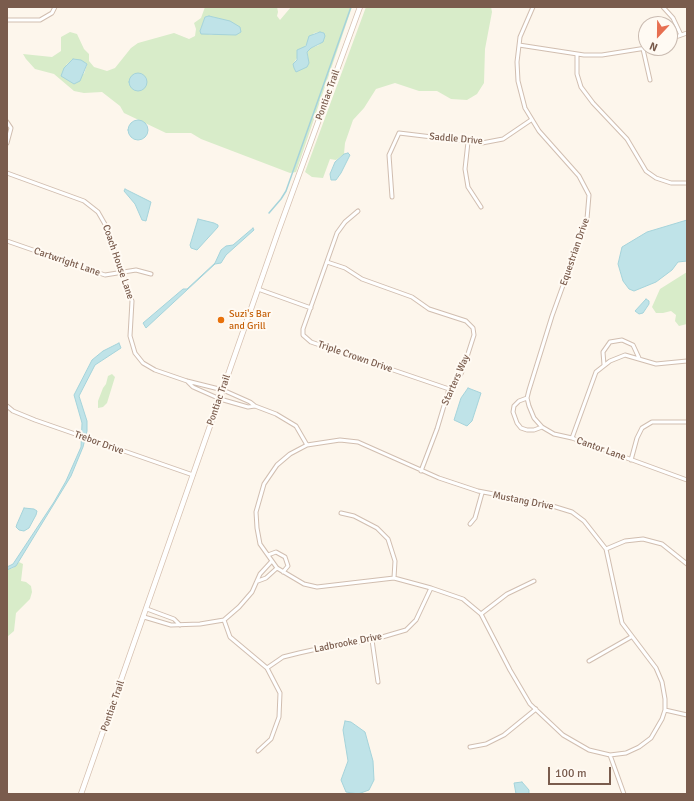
<!DOCTYPE html>
<html>
<head>
<meta charset="utf-8">
<style>
  body { margin:0 }
  #map { position:relative; width:694px; height:801px; overflow:hidden; background:#fdf6ec; font-family:Signika,sans-serif }
  canvas { display:block }
  .frame { position:absolute; inset:0; border:8px solid #7a5c4d; pointer-events:none }
  .north { position:absolute; left:638px; top:16px; width:40px; height:40px; box-sizing:border-box; background:#fffaf3; border:1px solid #cabbb1; border-radius:50%; rotate:202deg; font-size:11px; font-weight:700; line-height:16px; text-align:center; color:#7a5c4d }
  .north::after { content:''; display:block; margin:auto; width:14px; height:18px; background:#e76f51; clip-path:polygon(50% 0,100% 100%,50% 72%,0 100%) }
  .scale { position:absolute; left:548px; top:767px; width:63px; height:18px; box-sizing:border-box; border:2px solid #7a5c4d; border-top:0; padding-left:5px; font-size:12px; line-height:14px; white-space:nowrap; color:#7a5c4d; -webkit-text-stroke:3px #fffaf3; paint-order:stroke }
</style>
</head>
<body>
<div id="map">
<canvas width="694" height="801"></canvas>
<div class="frame"></div>
<div class="north">N</div>
<div class="scale">100 m</div>
</div>
<script>
const context = document.querySelector('canvas').getContext('2d');
context.lineJoin = 'round';
function paint(path, color) { context.fillStyle = color; context.fill(path, 'evenodd'); }
const poly = rows => new Path2D(rows.map(r => 'M' + r).join(''));
function stroke(path, color, width, dash) { context.strokeStyle = color; context.lineWidth = width; context.lineCap = dash ? 'butt' : 'round'; context.setLineDash(dash || []); context.stroke(path); }
function drawText(font, color, halo, rows, align = 'center') {
  context.font = font + ' Signika,sans-serif'; context.lineWidth = 4; context.setLineDash([]); context.textBaseline = 'middle'; context.strokeStyle = halo; context.fillStyle = color; for (const [text, x, y, turn = 0] of rows) {
    context.save(); context.translate(x, y); context.rotate((+turn || 0) * Math.PI / 180); context.textAlign = isNaN(turn) ? turn : align; if (halo) context.strokeText(text, 0, 0); context.fillText(text, 0, 0); context.restore();
  }
}
paint(poly([
  [205,7,277,7,278,12,277,16,280,20,291,7,352,7,296,172,290,173,201,139,191,133,166,133,124,113,120,106,102,92,84,93,74,91,54,74,35,69,26,59,23,54,52,57,61,51,61,37,70,32,77,34,84,49,89,54,89,61,94,67,107,71,115,68,131,48,138,43,174,33,189,39,195,36,196,29,194,23,201,18],
  [209,16,219,19,236,35,217,33,211,35,200,31,205,17],
  [320,32,324,33,319,45,311,48,307,52,308,57,293,64,314,33],
  [73,59,87,64,84,74,66,65],
  [366,7,491,7,492,12,485,49,484,83,477,94,467,100,451,99,437,91,419,91,395,83,376,89,364,108,353,120,345,143,344,154,336,160,330,159,323,178,312,177,305,172],
  [687,272,687,324,679,326,675,321,676,315,671,311,663,313,656,313,652,307,660,289],
  [112,374,115,377,107,403,103,407,98,408,98,401,103,388,106,384,108,376],
  [19,562,23,564,21,581,26,582,31,586,32,592,30,599,16,613,14,631,7,637,7,570,13,568]
]), '#d8ecc9');
const water = poly([
  [209,16,230,21,240,27,241,32,236,35,201,34,200,31,205,17,209,16],
  [320,32,324,33,325,36,323,42,311,48,307,52,309,63,307,67,296,72,294,68,293,64,297,60,297,50,306,46,309,36,320,32],
  [73,59,81,60,87,64,80,81,74,84,61,76,64,68,73,59],
  '129 82a9 9 0 1 1 18 0a9 9 0 1 1-18 0Z',
  '128 130a10 10 0 1 1 20 0a10 10 0 1 1-20 0Z',
  [348,153,350,155,341,173,336,180,331,180,330,174,335,162,344,154,348,153],
  [125,189,151,202,146,221,142,220,135,204,124,191,125,189],
  [198,219,214,223,218,225,218,227,197,250,191,248,190,245,198,219],
  [687,220,687,261,678,262,672,270,656,282,634,291,629,289,623,281,618,264,622,247,647,232,687,220],
  [253,228,254,230,226,255,221,263,215,264,146,328,143,323,183,289,187,289,215,263,221,250,226,246,233,245,253,228],
  [646,299,649,301,649,304,643,313,639,314,635,311,646,299],
  [119,343,121,348,95,365,79,396,87,421,87,431,83,447,71,476,16,566,7,570,7,567,13,564,54,502,66,481,81,447,82,423,74,395,92,360,103,351,119,343],
  [468,388,481,393,472,421,467,426,454,420,461,398,468,388],
  [24,508,34,509,37,511,36,515,29,528,24,531,19,530,16,527,17,524,24,508],
  [345,721,351,722,365,732,373,761,374,780,369,790,358,794,346,792,341,780,348,761,343,730,345,721],
  [522,782,529,790,529,794,516,794,514,783,522,782]
]);
paint(water, '#bfe3e8');
stroke(water, '#a5d3da', 1);
stroke(poly([
  [269,213,281,199,286,191,351,7]
]), '#a5d3da', 1.5);
const minor = poly([
  [533,7,520,37,517,62,518,81,525,108,539,131,579,176,589,195,587,219,552,316,529,390,527,398,529,406,534,418,542,427,554,434,572,438,687,480],
  [663,7,673,18,681,35],
  [7,20,40,20,52,13,55,7],
  [670,39,687,33],
  [519,45,584,55,602,55,646,48],
  [643,49,650,80],
  [577,54,577,74,581,87,593,103,627,139,646,171,656,178,671,183,687,183],
  [7,122,11,128,7,143],
  [468,142,465,169,468,187,481,207],
  [7,173,84,201,98,212,106,226,132,301,130,336,135,353,143,363,155,370,187,381,223,390,250,402,255,406,276,414,296,426,307,445],
  [392,197,389,155,399,133,482,143,503,139,531,120],
  [358,211,345,222,337,233,303,329,303,335,311,342,449,389],
  [7,241,105,275,136,270,151,274],
  [327,262,345,268,362,279,412,297,429,309,466,321,473,328,474,335,465,363,461,374,449,389,437,429,421,471],
  [258,289,311,308],
  [604,365,603,352,610,342,622,340,633,345,639,358],
  [187,381,193,387,220,399,248,407,255,406],
  [527,398,519,401,514,406,513,412,517,423,521,428,527,430,534,430,542,427],
  [7,406,13,411,35,420,193,475],
  [572,438,596,372,610,361,625,355,656,364,687,361],
  [340,440,358,442,439,478,478,491,546,504,572,512,584,521,606,549,622,623,656,668,662,682,665,699,665,710,662,719,651,738,639,747,626,753,610,755,589,750,563,735,530,704,510,670,481,614,463,599,431,588,394,578,317,587,304,584,277,568,260,544,257,528,256,512,264,484,277,465,290,454,307,445,340,440],
  [631,460,637,438,642,428,652,422,687,422],
  [341,513,354,516,377,528,388,539,395,561,394,578],
  [470,524,475,518,482,493],
  [606,549,625,541,643,539,662,544,687,564],
  [268,555,276,552,285,557,288,566,283,572],
  [258,581,266,578,277,568],
  [147,609,174,619,180,625],
  [481,614,507,594,534,581],
  [144,617,171,625,200,624,224,620,239,607,252,592,260,574,271,562],
  [224,620,230,637,267,668,280,693,279,717,271,739,258,751],
  [372,640,378,682],
  [589,661,631,637],
  [267,668,283,657,299,653,326,647,372,640,406,630,416,620,431,588],
  [665,710,687,715],
  [470,747,486,744,504,735,536,709],
  [610,755,624,794]
]);
const secondary = poly([
  [81,794,278,232,360,7]
]);
stroke(minor, '#d1beb0', 5);
stroke(secondary, '#d6c0b0', 6);
stroke(minor, '#fff', 3);
stroke(secondary, '#fff', 4.5);
for (const [x, y, r, color] of [
  [221,320,4,"#e8710a"]
]) { const dot = new Path2D(); dot.arc(x, y, r, 0, 2 * Math.PI); context.fillStyle = color; context.fill(dot); stroke(dot, '#fffaf3', 1.5); }
drawText('10px', '#7a5c4d', '#fffaf3', [
  ["Pontiac Trail",328,95,-70],
  ["Saddle Drive",456,139,5],
  ["Equestrian Drive",575,252,-71],
  ["Cartwright Lane",67,262,19],
  ["Coach House Lane",118,262,71],
  ["Triple Crown Drive",355,357,19],
  ["Starters Way",456,380,-66],
  ["Pontiac Trail",219,400,-71],
  ["Trebor Drive",99,443,20],
  ["Cantor Lane",601,449,20],
  ["Mustang Drive",523,501,11],
  ["Ladbrooke Drive",348,643,-11],
  ["Pontiac Trail",113,706,-71]
]);
drawText('10px', '#c56008', '#fffaf3', [
  ["Suzi's Bar",229,314],
  ["and Grill",229,326]
], 'left');
</script>
</body>
</html>
